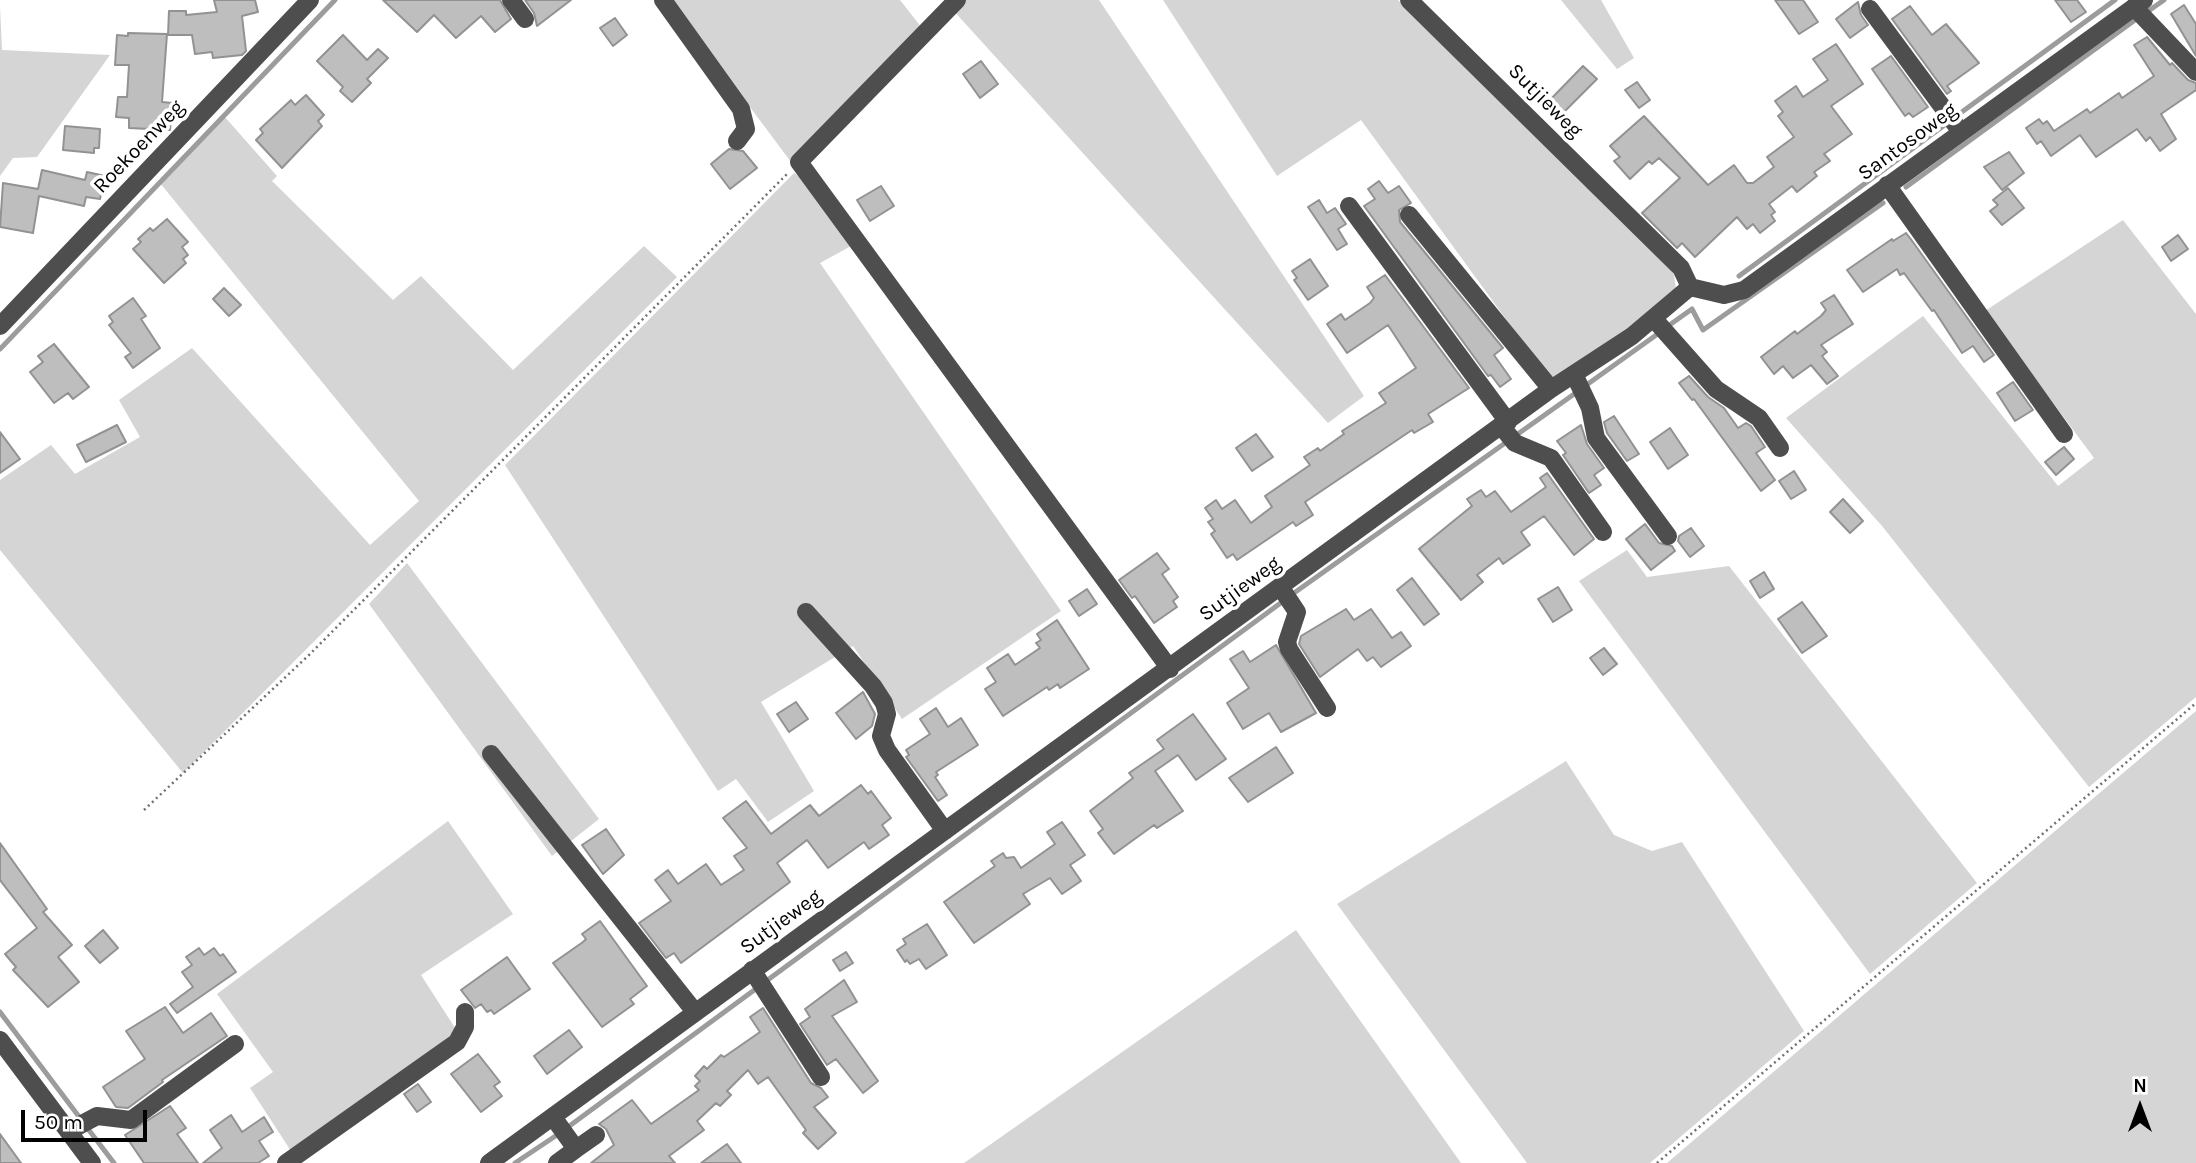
<!DOCTYPE html>
<html>
<head>
<meta charset="utf-8">
<style>
  body { margin:0 }
  #map { position:relative; width:2196px; height:1163px; overflow:hidden; background:#fff; font-family:Karla,sans-serif }
  canvas { display:block }
  .north { position:absolute; left:2105px; top:1072px; width:70px; height:70px; -webkit-text-stroke:5px #fff; paint-order:stroke; rotate:0deg; font-size:19px; font-weight:700; line-height:28px; text-align:center; color:#000 }
  .north::after { content:''; display:block; margin:auto; width:24px; height:32px; background:#000; clip-path:polygon(50% 0,100% 100%,50% 72%,0 100%) }
  .scale { position:absolute; left:21px; top:1110px; width:126px; height:32px; box-sizing:border-box; border:4px solid #000; border-top:0; padding-left:9px; font-size:21px; line-height:24px; white-space:nowrap; color:#000; -webkit-text-stroke:5px #fff; paint-order:stroke }
</style>
</head>
<body>
<div id="map">
<canvas width="2196" height="1163"></canvas>
<div class="north">N</div>
<div class="scale">50 m</div>
</div>
<script>
const context = document.querySelector('canvas').getContext('2d');
context.lineJoin = 'round';
function paint(path, color) { context.fillStyle = color; context.fill(path, 'evenodd'); }
const poly = rows => new Path2D(rows.map(r => 'M' + r).join(''));
function stroke(path, color, width, dash) { context.strokeStyle = color; context.lineWidth = width; context.lineCap = dash ? 'butt' : 'round'; context.setLineDash(dash || []); context.stroke(path); }
function drawText(font, color, halo, rows, align = 'center') {
  context.font = font + ' Karla,sans-serif'; context.lineWidth = 7; context.setLineDash([]); context.textBaseline = 'middle'; context.strokeStyle = halo; context.fillStyle = color; for (const [text, x, y, turn = 0] of rows) {
    context.save(); context.translate(x, y); context.rotate((+turn || 0) * Math.PI / 180); context.textAlign = isNaN(turn) ? turn : align; if (halo) context.strokeText(text, 0, 0); context.fillText(text, 0, 0); context.restore();
  }
}
paint(poly([
  [670,0,900,0,922,28,791,162],
  [962,0,1099,0,1364,396,1328,423,952,9],
  [1163,0,1398,0,1666,263,1674,275,1676,289,1627,332,1551,381,1361,120,1277,176],
  [1561,0,1601,0,1634,58,1617,69],
  [0,6,2,50,110,55,37,157,13,158,0,176],
  [224,116,277,176,272,181,393,300,421,276,513,370,644,246,677,277,183,773,0,550,0,480,51,445,75,474,140,437,119,400,192,348,370,545,419,501,160,183],
  [794,173,819,190,853,245,820,263,1061,611,902,719,853,646,761,702,814,791,768,822,736,779,718,791,505,465],
  [2123,220,2196,314,2196,697,2089,787,1882,526,1786,418,1923,316,2058,486,2094,458,1985,311],
  [1627,550,1647,577,1729,566,1977,883,1870,974,1579,581],
  [407,563,599,819,552,856,369,604],
  [2196,711,2196,1163,1667,1163,2096,796],
  [1566,761,1614,835,1652,851,1682,842,1804,1031,1650,1163,1527,1163,1337,904],
  [448,821,513,914,421,975,457,1031,291,1151,250,1088,273,1072,217,994],
  [1296,930,1461,1163,964,1163]
]), '#d5d5d5');
stroke(poly([
  [2147,12,2164,0],
  [1955,117,2115,0],
  [1906,187,2135,20],
  [1739,276,1946,124],
  [1668,326,1692,309,1703,330,1883,203],
  [0,349,335,0],
  [1585,386,1659,333],
  [1515,436,1577,392],
  [1294,593,1508,441],
  [769,979,1282,602],
  [0,1012,80,1118],
  [85,1125,114,1163],
  [568,1127,757,988],
  [515,1163,557,1135]
]), '#9c9c9c', 5);
const building = poly([
  [214,0,255,0,258,12,242,16,246,51,242,55,213,58,212,52,195,54,192,35,168,35,169,11,186,11,186,15,217,12,214,0],
  [383,0,500,0,511,19,495,32,481,16,456,38,434,15,417,32,383,0],
  [525,0,571,0,537,26,534,13,525,0],
  [1775,0,1803,0,1818,22,1799,34,1775,0],
  [2055,0,2077,0,2086,12,2071,22,2055,0],
  [1858,2,1861,15,1868,25,1850,38,1836,19,1858,2],
  [2184,5,2196,24,2196,56,2171,14,2184,5],
  [1910,6,1932,35,1946,24,1979,63,1947,86,1951,91,1947,94,1892,19,1910,6],
  [615,18,627,35,613,46,600,28,615,18],
  [128,33,167,34,162,102,173,103,170,130,129,128,129,118,116,117,118,97,127,97,129,65,115,65,117,35,128,36,128,33],
  [343,35,367,60,378,49,388,58,367,79,371,83,352,102,340,91,343,87,317,61,343,35],
  [2147,37,2170,65,2172,63,2188,80,2196,83,2196,90,2161,114,2176,139,2160,151,2150,137,2146,141,2137,129,2096,157,2080,135,2051,156,2041,141,2037,144,2026,128,2039,119,2043,124,2047,121,2054,131,2087,109,2090,113,2119,93,2122,98,2154,76,2134,45,2147,37],
  [1836,44,1863,84,1831,106,1852,134,1824,154,1830,161,1814,172,1817,176,1797,192,1792,186,1769,204,1775,212,1771,215,1775,221,1760,233,1753,224,1747,229,1737,217,1695,257,1682,243,1677,248,1642,213,1680,178,1659,158,1652,164,1649,161,1630,179,1614,161,1620,157,1610,146,1644,116,1708,185,1734,165,1747,183,1753,183,1774,167,1767,157,1794,137,1778,116,1783,112,1775,101,1796,86,1803,97,1828,80,1813,59,1836,44],
  [1891,56,1928,107,1913,117,1909,113,1905,116,1872,69,1891,56],
  [981,61,998,84,980,98,963,74,981,61],
  [1583,66,1597,79,1560,116,1547,103,1583,66],
  [1637,82,1650,100,1639,108,1625,90,1637,82],
  [306,95,324,115,318,121,322,126,282,168,256,140,263,133,260,129,291,100,295,105,306,95],
  [65,126,100,129,99,148,94,148,94,153,63,150,65,126],
  [729,149,743,151,757,168,730,189,711,164,729,149],
  [2009,152,2024,173,2002,190,1984,167,2009,152],
  [42,170,85,180,87,172,105,176,100,199,86,197,84,206,39,196,33,233,0,227,3,183,38,189,42,170],
  [1379,181,1388,193,1399,186,1411,203,1399,210,1400,222,1503,348,1494,355,1511,379,1500,387,1491,375,1488,376,1364,206,1375,199,1368,189,1379,181],
  [881,186,894,206,870,221,857,200,881,186],
  [2008,188,2024,208,2002,225,1990,211,1998,205,1993,200,2008,188],
  [1319,200,1327,213,1335,208,1346,224,1338,229,1347,244,1337,250,1308,207,1319,200],
  [167,219,188,242,182,247,188,255,183,259,186,263,164,283,133,249,141,242,138,239,150,228,153,231,167,219],
  [1906,233,1910,238,1994,355,1984,362,1973,346,1962,353,1934,310,1932,311,1904,273,1900,275,1897,269,1863,292,1847,270,1892,239,1893,241,1906,233],
  [2178,235,2188,249,2171,261,2162,247,2178,235],
  [1310,259,1328,286,1308,300,1294,280,1297,278,1292,271,1310,259],
  [1385,275,1469,388,1428,414,1433,422,1414,433,1412,430,1305,502,1313,515,1296,526,1293,522,1237,560,1233,554,1227,558,1211,534,1215,531,1208,522,1213,519,1205,508,1216,500,1222,509,1235,500,1251,523,1272,507,1265,496,1310,465,1304,457,1318,448,1320,451,1344,434,1342,431,1386,403,1379,393,1416,368,1388,325,1347,353,1327,324,1341,314,1345,320,1370,303,1374,298,1367,287,1385,275],
  [224,288,241,305,229,316,213,299,224,288],
  [1834,295,1853,324,1821,345,1827,352,1822,356,1838,376,1827,384,1811,365,1793,378,1783,366,1774,374,1761,357,1795,331,1797,334,1821,316,1826,310,1821,303,1834,295],
  [133,298,146,316,141,319,160,348,133,368,125,357,131,353,109,325,113,322,109,316,133,298],
  [54,344,89,387,73,399,68,393,54,403,30,372,43,362,38,356,54,344],
  [1689,376,1708,397,1724,408,1738,428,1746,423,1751,426,1765,447,1756,453,1775,480,1761,491,1694,399,1692,400,1679,383,1689,376],
  [2013,382,2033,410,2015,421,1997,393,2013,382],
  [1614,416,1639,454,1627,461,1607,433,1604,422,1614,416],
  [117,425,126,442,86,462,77,445,117,425],
  [1581,425,1587,444,1604,468,1594,475,1601,485,1589,493,1563,455,1566,453,1557,441,1581,425],
  [1670,428,1688,455,1668,469,1650,442,1670,428],
  [0,432,20,459,0,473,0,432],
  [1256,434,1273,457,1252,471,1236,448,1256,434],
  [2064,447,2074,459,2056,475,2045,462,2064,447],
  [1794,471,1806,490,1791,499,1779,481,1794,471],
  [1547,473,1594,539,1574,555,1544,516,1521,532,1530,545,1503,564,1499,558,1477,575,1483,582,1461,600,1419,549,1472,506,1467,499,1481,490,1486,497,1495,491,1511,512,1546,487,1540,478,1547,473],
  [1843,499,1863,521,1850,533,1830,512,1843,499],
  [1645,524,1659,543,1672,546,1675,551,1651,570,1626,539,1645,524],
  [1691,528,1704,546,1690,557,1678,541,1679,536,1691,528],
  [1157,553,1169,569,1162,574,1178,597,1173,601,1177,607,1154,623,1135,596,1132,598,1119,580,1157,553],
  [1764,572,1774,589,1760,598,1750,581,1764,572],
  [1412,578,1439,614,1424,625,1397,590,1412,578],
  [1558,587,1572,610,1553,622,1538,599,1558,587],
  [1087,589,1097,604,1079,616,1069,601,1087,589],
  [1802,602,1827,636,1802,653,1778,619,1802,602],
  [1346,609,1354,620,1371,609,1392,638,1401,632,1411,646,1381,667,1373,657,1367,661,1358,649,1320,677,1299,644,1301,636,1346,609],
  [1057,620,1089,669,1060,688,1058,684,1049,690,1047,687,1003,716,985,689,996,682,987,668,1008,654,1015,665,1040,648,1036,643,1041,640,1037,634,1057,620],
  [1276,645,1316,713,1281,732,1269,713,1243,729,1227,703,1249,688,1230,659,1243,651,1250,662,1276,645],
  [1604,648,1617,664,1603,675,1590,658,1604,648],
  [863,692,875,714,872,726,856,739,836,713,863,692],
  [796,702,808,719,789,732,777,714,796,702],
  [936,708,948,727,961,718,978,745,936,772,938,775,935,777,947,795,938,801,906,757,909,755,906,750,930,734,920,719,936,708],
  [1193,714,1226,759,1196,780,1178,755,1155,771,1183,811,1157,828,1154,825,1114,854,1098,833,1103,829,1090,811,1133,778,1129,773,1164,749,1157,740,1193,714],
  [1276,747,1293,773,1248,802,1229,778,1276,747],
  [861,785,868,794,871,791,891,818,882,825,889,835,869,849,864,842,828,868,807,840,777,863,790,882,681,963,674,953,666,958,639,923,671,901,655,880,668,870,678,884,706,864,721,885,744,870,734,856,747,848,723,818,746,801,771,834,810,805,819,816,861,785],
  [1062,822,1085,855,1070,865,1081,881,1062,894,1050,878,1023,894,1030,904,974,943,944,902,995,866,991,861,1003,853,1006,858,1014,857,1021,868,1055,844,1047,832,1062,822],
  [606,829,624,855,603,874,582,845,606,829],
  [0,843,47,909,43,912,72,945,58,957,79,982,48,1007,13,970,16,967,5,954,37,928,0,880,0,843],
  [600,921,647,986,630,999,634,1004,602,1027,553,963,583,942,586,939,582,934,600,921],
  [927,924,947,955,926,969,919,959,910,964,907,960,905,962,897,950,906,944,903,939,927,924],
  [103,930,118,948,100,963,85,946,103,930],
  [199,948,204,955,214,948,220,956,223,954,236,972,177,1013,170,1004,193,987,182,972,192,965,186,957,199,948],
  [846,952,853,963,840,971,833,960,846,952],
  [507,957,530,989,494,1014,491,1010,487,1012,481,1004,475,1008,461,990,507,957],
  [844,980,857,1002,832,1016,878,1081,863,1093,836,1059,827,1065,800,1024,810,1017,805,1009,844,980],
  [165,1007,183,1033,211,1013,227,1036,162,1080,163,1082,128,1108,116,1107,103,1087,145,1059,126,1031,165,1007],
  [763,1008,811,1083,821,1088,828,1097,814,1107,836,1133,818,1149,803,1133,806,1130,768,1077,758,1084,748,1070,727,1091,731,1095,720,1106,716,1103,697,1121,704,1130,669,1156,675,1163,591,1163,614,1145,606,1129,599,1124,632,1100,651,1124,699,1090,695,1086,700,1081,695,1076,704,1066,707,1069,721,1055,724,1057,760,1032,750,1017,763,1008],
  [569,1030,582,1047,547,1074,534,1056,569,1030],
  [478,1054,500,1082,494,1086,502,1096,481,1112,451,1074,478,1054],
  [418,1084,431,1102,417,1112,404,1094,418,1084],
  [170,1106,186,1128,177,1134,198,1163,144,1163,125,1135,170,1106],
  [231,1115,242,1132,264,1117,273,1132,259,1141,269,1156,258,1163,203,1163,222,1148,210,1130,231,1115],
  [0,1134,21,1163,0,1163,0,1134],
  [727,1144,741,1163,701,1163,727,1144]
]);
paint(building, '#bebebe');
stroke(building, '#929292', 2);
stroke(poly([
  [144,810,309,655,787,174],
  [1657,1163,2196,703]
]), '#707070', 2.5, [2, 3.5]);
stroke(poly([
  [511,0,525,19],
  [663,0,741,109,746,129,737,141],
  [957,0,799,162,1170,669],
  [1409,0,1681,268,1690,287],
  [2134,7,2196,72],
  [1870,9,1961,132],
  [1887,185,2064,434],
  [1349,206,1508,422],
  [1409,215,1551,389],
  [1690,287,1724,295,1744,290,2144,0],
  [1654,319,1716,389,1759,418,1780,448],
  [0,326,310,0],
  [1574,374,1590,408,1596,438,1668,536],
  [1502,427,1515,443,1551,458,1603,532],
  [1281,588,1297,612,1287,642,1289,649,1327,708],
  [806,612,873,686,884,703,887,714,881,736,887,750,945,831],
  [491,754,695,1012],
  [752,970,821,1077],
  [0,1040,92,1163],
  [553,1117,576,1149,557,1163],
  [69,1131,97,1116,131,1120,235,1044],
  [576,1149,596,1135],
  [286,1163,457,1042,465,1027,465,1012],
  [489,1163,1551,389,1632,336,1690,287]
]), '#4e4e4e', 18);
drawText('21px', '#000', '#fff', [
  ["Sutjieweg",1545,101,45],
  ["Santosoweg",1908,142,-36],
  ["Roekoenweg",139,147,-46],
  ["Sutjieweg",1240,589,-36],
  ["Sutjieweg",781,922,-36]
]);
</script>
</body>
</html>
